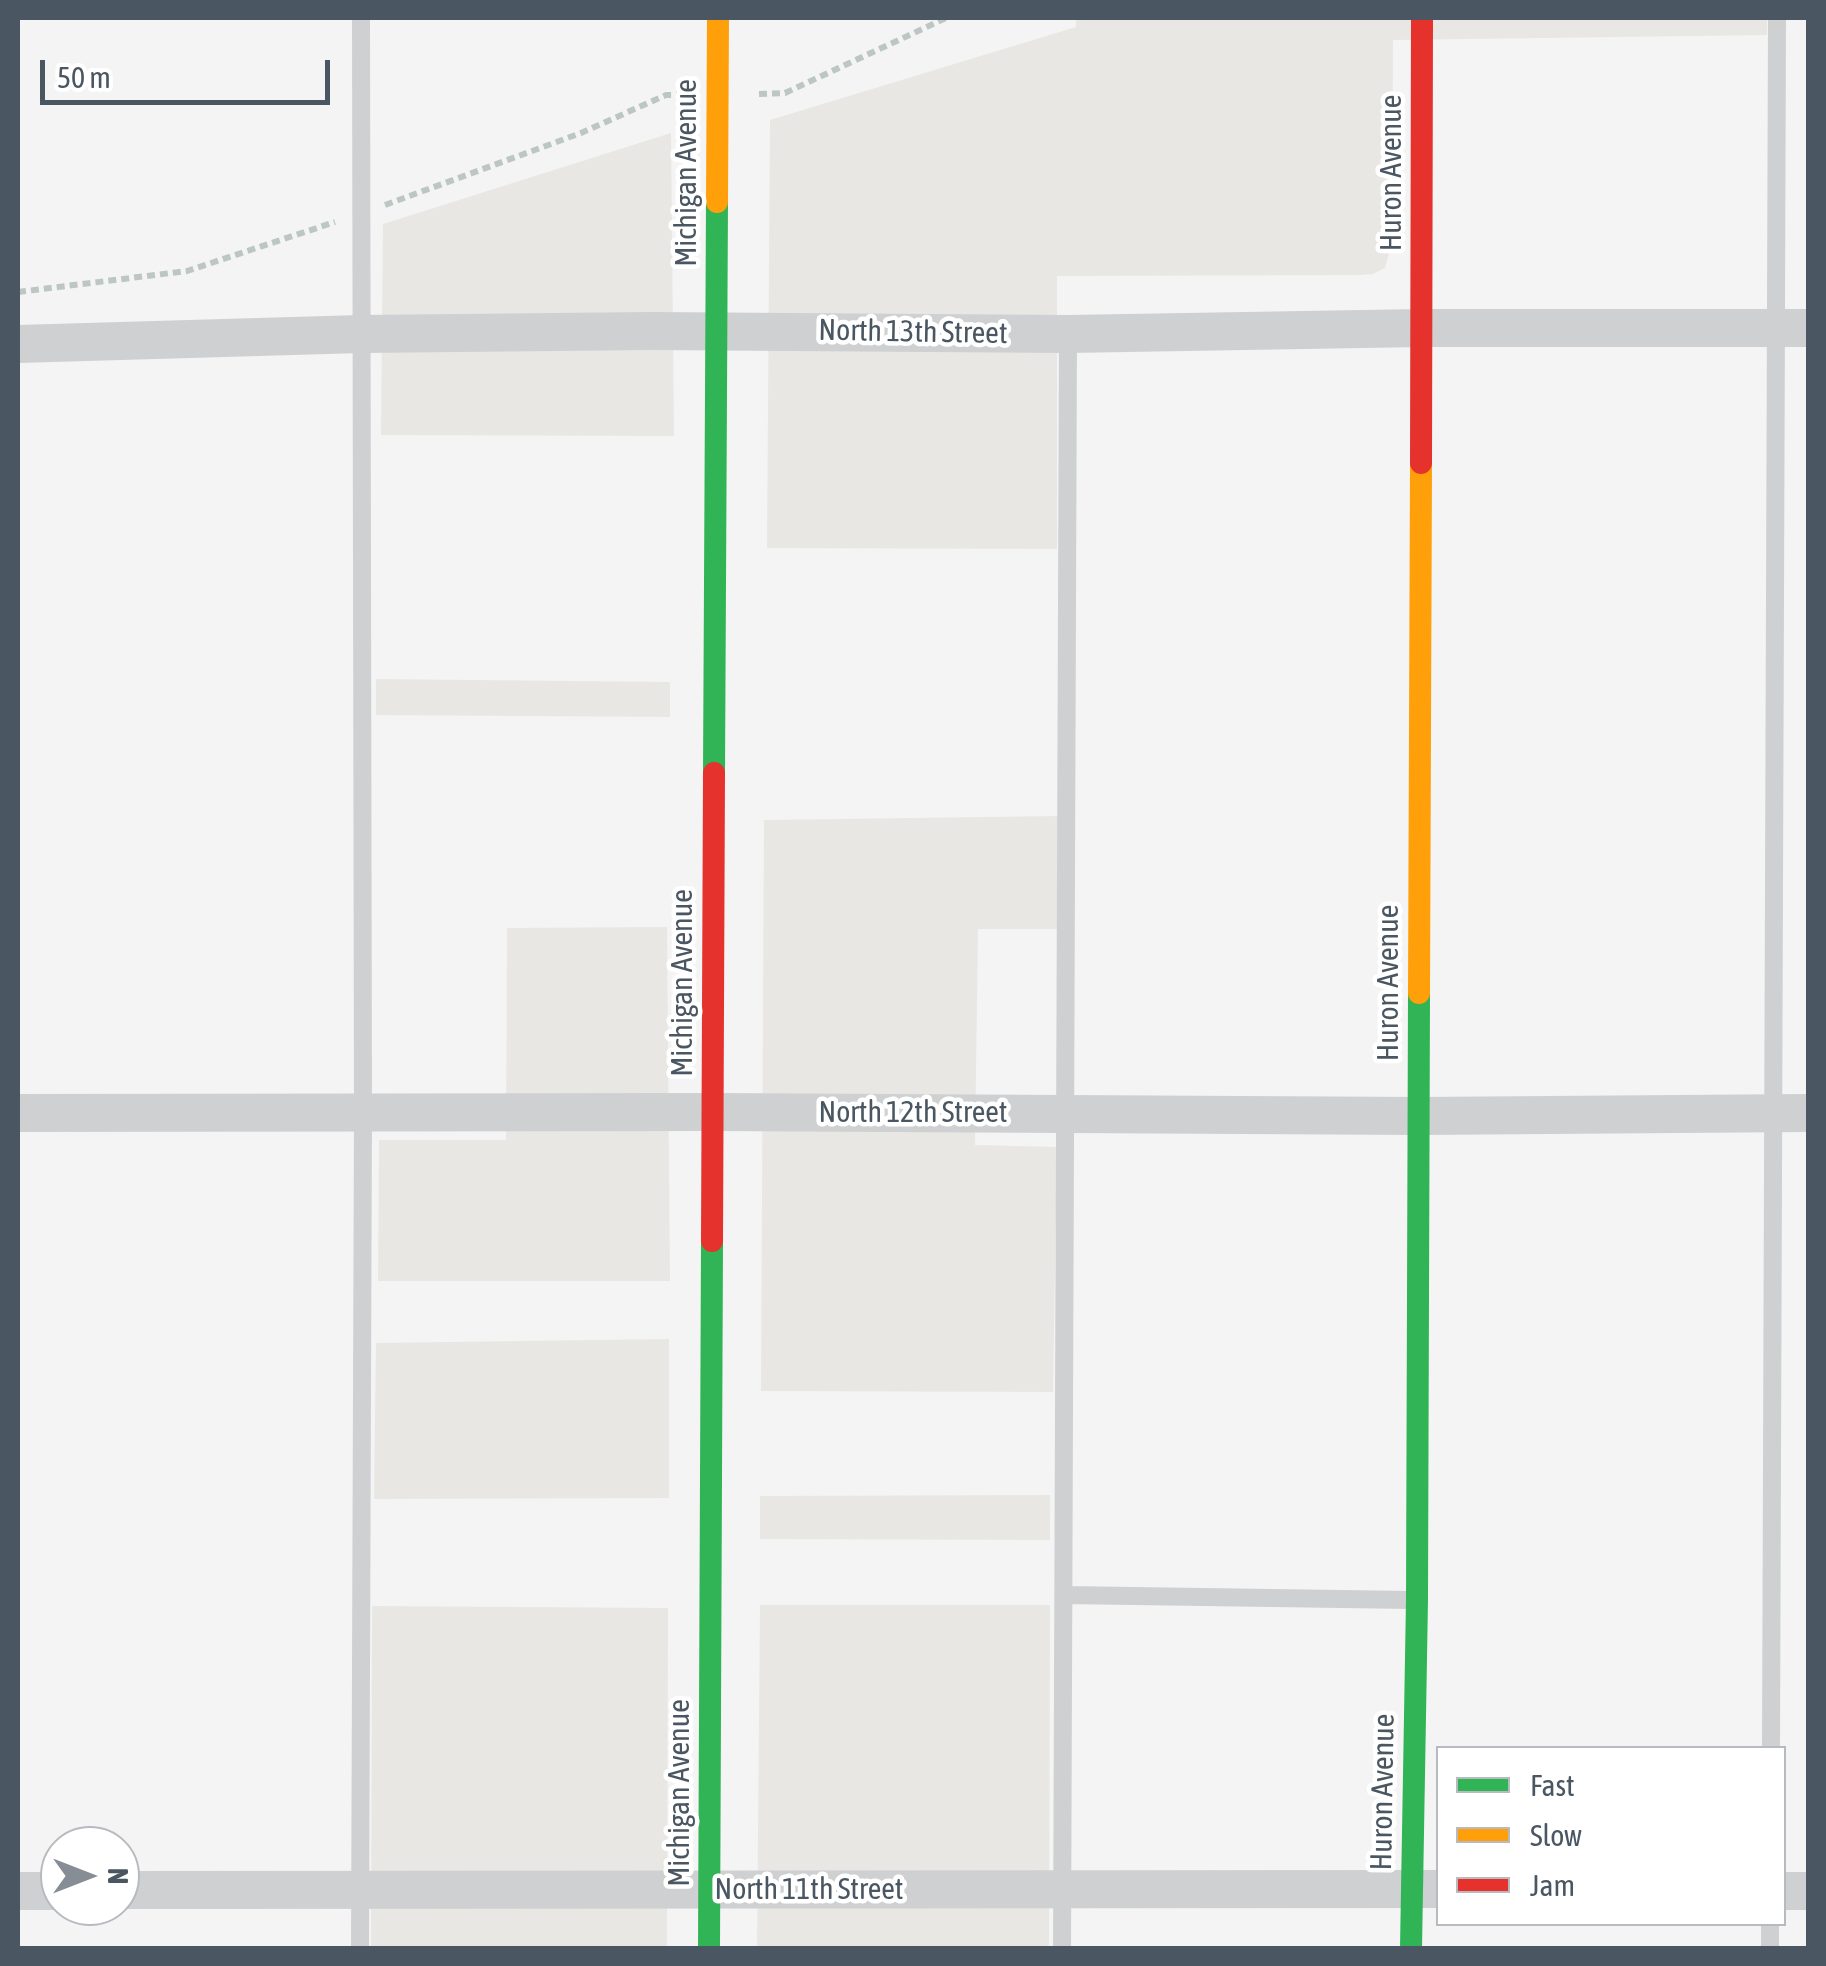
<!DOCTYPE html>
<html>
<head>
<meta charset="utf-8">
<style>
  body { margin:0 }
  #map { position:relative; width:1826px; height:1966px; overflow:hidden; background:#f4f4f4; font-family:"Asap Condensed",sans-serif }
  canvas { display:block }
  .frame { position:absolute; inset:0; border:20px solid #4a5661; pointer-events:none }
  .legend { position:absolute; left:1436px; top:1746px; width:350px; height:180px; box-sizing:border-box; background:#fff; border:2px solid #b7bbc0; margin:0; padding:12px 18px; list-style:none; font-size:30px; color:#4a5661 }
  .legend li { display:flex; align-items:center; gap:20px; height:50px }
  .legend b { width:50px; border:2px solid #b7bbc0 }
  .north { position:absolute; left:40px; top:1826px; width:100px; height:100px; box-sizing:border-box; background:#fff; border:2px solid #b7bbc0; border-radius:50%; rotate:90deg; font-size:28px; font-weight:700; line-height:40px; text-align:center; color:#4a5661 }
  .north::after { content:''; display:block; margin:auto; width:35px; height:45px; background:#868d94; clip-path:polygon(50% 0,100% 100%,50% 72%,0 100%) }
  .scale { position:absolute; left:40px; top:60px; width:290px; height:45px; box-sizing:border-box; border:5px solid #4a5661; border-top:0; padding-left:12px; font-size:30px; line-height:35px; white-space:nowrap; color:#4a5661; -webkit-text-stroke:8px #fff; paint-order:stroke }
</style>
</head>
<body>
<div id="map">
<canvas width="1826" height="1966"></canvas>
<div class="frame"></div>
<ul class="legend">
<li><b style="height:12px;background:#30b455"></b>Fast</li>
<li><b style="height:12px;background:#ff9f0a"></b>Slow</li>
<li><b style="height:12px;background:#e5322d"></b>Jam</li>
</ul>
<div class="north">N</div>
<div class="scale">50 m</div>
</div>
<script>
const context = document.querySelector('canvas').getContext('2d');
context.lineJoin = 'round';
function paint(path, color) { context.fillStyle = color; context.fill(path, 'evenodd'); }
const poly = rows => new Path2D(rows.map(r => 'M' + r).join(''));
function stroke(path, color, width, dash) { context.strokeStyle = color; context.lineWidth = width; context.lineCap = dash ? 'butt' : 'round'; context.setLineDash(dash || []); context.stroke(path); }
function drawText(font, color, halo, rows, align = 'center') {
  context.font = font + ' "Asap Condensed",sans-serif'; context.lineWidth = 9; context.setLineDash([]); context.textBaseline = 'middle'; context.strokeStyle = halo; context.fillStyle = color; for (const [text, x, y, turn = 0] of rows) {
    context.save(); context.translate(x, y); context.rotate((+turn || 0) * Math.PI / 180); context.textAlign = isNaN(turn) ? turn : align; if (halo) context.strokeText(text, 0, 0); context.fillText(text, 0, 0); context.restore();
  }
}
paint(poly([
  [1076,18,1767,18,1767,35,1393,40,1392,242,1385,268,1373,274,1361,275,1057,276,1057,549,767,548,770,120,1076,27],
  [671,133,674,436,381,435,383,224],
  [376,679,670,682,670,717,376,715],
  [1059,816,1059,929,978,929,975,1145,1057,1147,1053,1392,761,1391,764,820],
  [667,927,670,1281,378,1281,379,1140,506,1140,507,928],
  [669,1339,669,1498,374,1499,376,1343],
  [1050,1495,1050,1540,760,1539,760,1496],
  [760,1605,1050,1605,1049,1948,757,1948],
  [372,1606,668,1608,667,1948,371,1948]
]), '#e8e7e3');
stroke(poly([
  [759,94,785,93,946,18],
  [385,205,581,133,666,95,677,95],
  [18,292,187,271,335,222]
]), '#bcc7c4', 6, [8, 5]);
stroke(poly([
  [1064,1595,1411,1600],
  [1771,1748,1777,18],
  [360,1948,363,1112,361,18],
  [1062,1948,1068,334],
  [1770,1948,1770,1924]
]), '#ced0d2', 18);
stroke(poly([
  [18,344,361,334,652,331,1068,334,1422,328,1808,328],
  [18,1113,713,1112,1419,1116,1808,1113],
  [120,1890,1438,1889],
  [18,1891,60,1891],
  [1784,1891,1808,1891]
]), '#ced0d2', 38);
stroke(poly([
  [714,773,717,202],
  [709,1948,712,1241],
  [1411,1948,1417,1600,1419,993]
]), '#30b455', 22);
stroke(poly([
  [717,202,718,18],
  [1419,993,1421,463]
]), '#ff9f0a', 22);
stroke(poly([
  [1421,463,1422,18],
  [712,1241,714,773]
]), '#e5322d', 22);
drawText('30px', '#4a5661', '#fff', [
  ["Michigan Avenue",687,173,-90],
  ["Huron Avenue",1392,173,-90],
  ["North 13th Street",913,332,1],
  ["Michigan Avenue",683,983,-90],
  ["Huron Avenue",1389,983,-90],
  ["North 12th Street",913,1113],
  ["Huron Avenue",1383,1792,-89],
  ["Michigan Avenue",680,1793,-90],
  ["North 11th Street",809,1890]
]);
</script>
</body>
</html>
